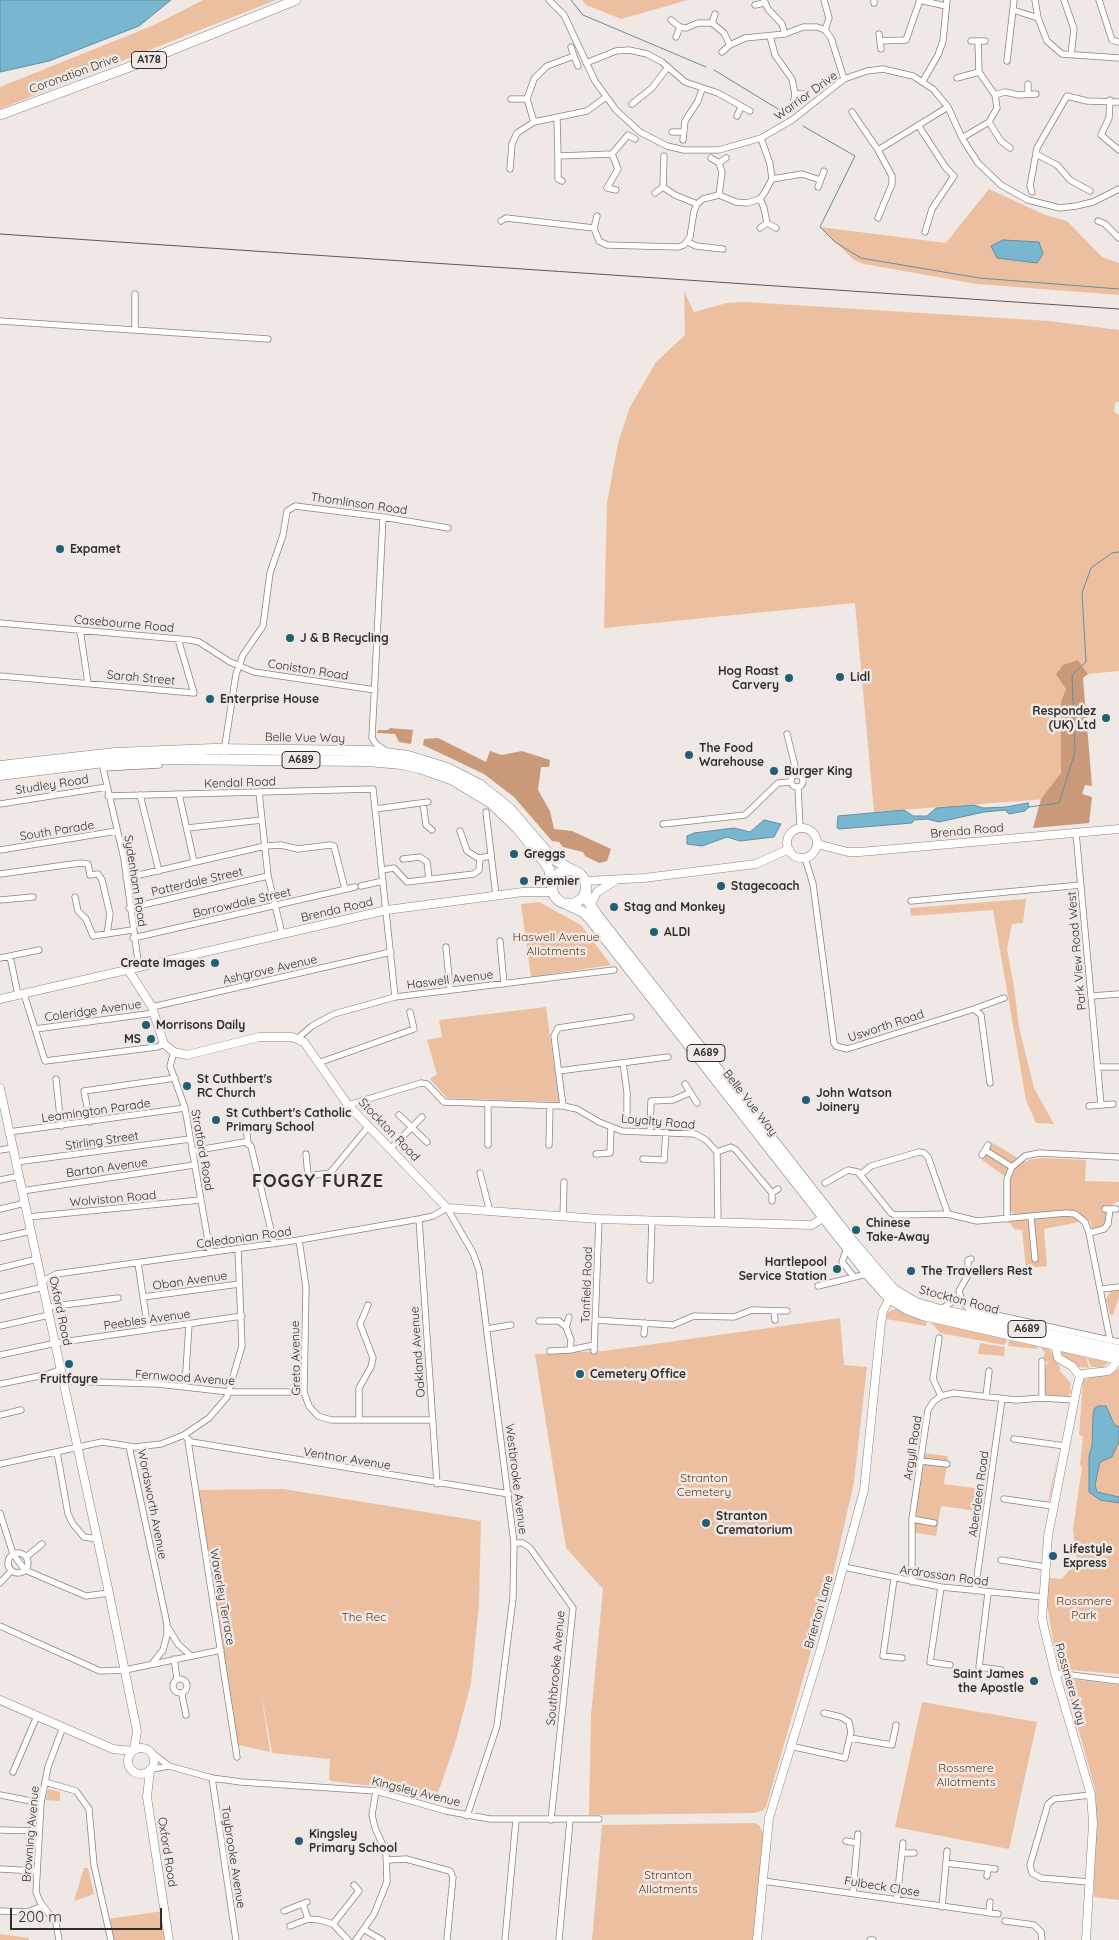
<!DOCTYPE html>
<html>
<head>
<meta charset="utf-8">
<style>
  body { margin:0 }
  #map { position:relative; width:1119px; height:1940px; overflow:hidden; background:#efe8e4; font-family:Quicksand,sans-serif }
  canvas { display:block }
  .scale { position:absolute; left:10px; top:1908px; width:152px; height:22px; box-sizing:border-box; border:2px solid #312f2d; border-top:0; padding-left:6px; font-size:15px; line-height:18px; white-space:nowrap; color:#312f2d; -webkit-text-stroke:4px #efe8e4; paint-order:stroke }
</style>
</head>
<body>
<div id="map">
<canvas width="1119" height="1940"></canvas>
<div class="scale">200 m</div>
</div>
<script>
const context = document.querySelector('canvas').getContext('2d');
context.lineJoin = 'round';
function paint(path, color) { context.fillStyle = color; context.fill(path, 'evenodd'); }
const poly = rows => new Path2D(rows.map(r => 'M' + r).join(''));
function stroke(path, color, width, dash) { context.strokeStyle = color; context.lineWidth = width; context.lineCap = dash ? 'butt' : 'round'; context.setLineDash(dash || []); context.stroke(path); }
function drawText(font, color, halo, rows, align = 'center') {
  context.font = font + ' Quicksand,sans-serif'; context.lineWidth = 5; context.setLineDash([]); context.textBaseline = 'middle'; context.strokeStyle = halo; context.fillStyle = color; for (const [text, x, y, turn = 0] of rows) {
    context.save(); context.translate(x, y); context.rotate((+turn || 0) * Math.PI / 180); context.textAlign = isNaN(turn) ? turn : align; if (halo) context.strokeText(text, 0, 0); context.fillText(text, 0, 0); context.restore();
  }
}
paint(poly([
  [203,0,276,0,0,109,0,87,154,25],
  [582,0,688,0,621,19,586,5],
  [989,189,1045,215,1067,221,1102,257,1119,263,1119,295,977,284,864,264,854,260,820,227,946,243],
  [684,291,694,312,727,303,745,302,1049,321,1119,330,1119,401,1115,403,1114,412,1119,415,1119,671,1088,674,1078,660,1061,701,1061,773,1046,799,874,812,855,603,604,628,607,503,618,443,630,407,656,362,685,335],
  [1026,899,1023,923,1012,924,1007,949,1014,987,1019,1027,1034,1088,1054,1124,1036,1123,1026,1100,993,910,911,916,910,908],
  [539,902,581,925,611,965,531,977,521,904],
  [546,1007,559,1102,447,1098,430,1079,437,1074,427,1040,442,1037,439,1020],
  [993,1143,1024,1162,1032,1159,1043,1158,1086,1160,1085,1181,1119,1182,1119,1201,1110,1206,1105,1224,1099,1229,1093,1230,1089,1220,1044,1229,1047,1266,1026,1268,1022,1230,1014,1229,1009,1222,1016,1215,1010,1211,1010,1180,982,1160],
  [1119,1290,1119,1298,1113,1315,1110,1315,1106,1299,1111,1291],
  [895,1309,927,1321,926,1326,886,1319,888,1312],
  [840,1318,844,1365,867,1367,854,1482,833,1575,766,1807,762,1811,754,1813,589,1815,591,1716,603,1589,566,1548,535,1354,604,1351],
  [930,1321,1006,1338,1007,1341,1004,1345,940,1333],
  [1009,1340,1036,1345,1039,1349,1008,1346],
  [980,1343,1005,1347,1004,1356,978,1354],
  [1039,1346,1049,1348,1061,1369,1059,1370,1070,1382,1071,1392,1068,1396,1047,1395,1044,1393,1045,1369,1048,1362,1043,1360,1045,1352],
  [1060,1350,1086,1356,1089,1368,1078,1367,1061,1357],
  [1087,1357,1109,1361,1109,1362,1103,1367,1091,1367],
  [1119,1369,1119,1674,1058,1669,1046,1599,1048,1578,1062,1579,1072,1567,1076,1557,1073,1529,1082,1467,1080,1465,1083,1436,1079,1435,1083,1380],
  [1059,1448,1051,1495,1048,1502],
  [922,1453,948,1456,944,1484,981,1489,977,1511,941,1506,936,1536,911,1532],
  [283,1489,481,1521,479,1604,471,1683,455,1744,435,1801,380,1787,331,1781,329,1779,330,1759,272,1753,260,1686,270,1752,238,1745,195,1490],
  [1064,1678,1119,1685,1119,1900,1094,1897,1095,1789],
  [922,1702,1037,1722,1009,1849,895,1827],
  [48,1789,60,1792,60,1801,46,1800],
  [754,1823,759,1825,764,1835,753,1940,592,1940,602,1825],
  [84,1868,88,1868,94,1894,74,1901],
  [163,1911,167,1940,112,1940,108,1919],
  [0,1934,29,1938,29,1940,0,1940]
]), '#edbfa1');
paint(poly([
  [1078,660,1088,674,1083,678,1092,786,1085,785,1082,794,1092,797,1089,823,1033,828,1041,799,1061,773,1061,701,1066,689,1056,674,1063,665],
  [390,728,413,730,411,744,399,742,395,734,377,733,378,730,388,730],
  [438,738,486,762,490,751,502,755,522,751,550,760,549,767,541,767,538,790,550,811,554,829,572,831,611,849,607,861,599,863,585,856,583,852,563,847,559,842,552,841,514,797,484,774,423,745,424,739]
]), '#ca9979');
const water = poly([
  [0,0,171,0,139,26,49,61,0,72,0,0],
  [1003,240,1039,242,1043,254,1037,263,997,258,991,246,1003,240],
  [1028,803,1029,807,1025,811,1009,814,1005,810,984,812,939,822,927,819,914,820,912,823,839,829,837,828,838,816,904,810,913,816,927,816,936,808,974,805,983,808,1006,807,1028,803],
  [764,820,781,824,774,837,740,841,727,837,702,846,687,844,687,836,694,833,734,828,750,832,764,820],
  [1098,1406,1106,1406,1114,1424,1119,1427,1119,1441,1112,1457,1100,1462,1095,1485,1097,1492,1119,1497,1119,1503,1100,1500,1089,1492,1089,1456,1092,1446,1093,1417,1094,1409,1098,1406]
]);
paint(water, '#79b7d1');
stroke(water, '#638ea0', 1);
stroke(poly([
  [571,0,583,15,706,67],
  [714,70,783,112],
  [803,126,855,156,820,227,835,242,861,258,979,278,1119,289],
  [1029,807,1059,803,1075,752,1072,675,1086,662,1082,593,1091,568,1112,553,1119,552]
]), '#638ea0', 1);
const street = poly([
  [549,0,564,15,595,81,616,110,640,132,667,146,684,150,719,150,761,138,792,120,844,79,867,71,883,69,913,76,933,89,948,107,962,138,978,163,1001,185,1028,200,1060,208,1076,206,1093,202,1119,189],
  [764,0,768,9,782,24,785,34],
  [824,0,829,18,825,30],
  [874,0,874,3],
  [919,0,946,6],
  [1035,0,1038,18,1047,41,1062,54,1119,58],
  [1064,0,1074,29,1071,55],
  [1099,0,1112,40,1119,42],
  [755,5,764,3],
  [1013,10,1038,18],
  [671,20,680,27,686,28,698,23,712,23,724,33,730,45,745,38,785,34,803,27,817,27,825,30,831,38,844,79],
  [712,23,715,14],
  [879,34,881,49],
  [770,36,775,55,792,79,795,94,793,105],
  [676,37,680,27],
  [880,41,906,40,920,0],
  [971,41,985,41],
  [722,52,730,45],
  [574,56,578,66],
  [1007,61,1014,0],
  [586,63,616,51,629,50,647,54,662,62,685,82,718,93,750,111],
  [957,78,979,72],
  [923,81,938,55,943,41,947,0],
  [795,94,805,94],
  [1028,94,1028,84],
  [995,95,1005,92,1019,95,1036,94],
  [511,99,527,99],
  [1110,100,1109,118,1101,135,1119,150],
  [632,104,652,88,668,67],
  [852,112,878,150,892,176,892,184,878,218],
  [737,116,741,107],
  [557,119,558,156,612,154,628,135,635,139],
  [534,122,527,99,534,79,547,66,574,56,571,47],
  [989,122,1001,141,1010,148],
  [918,125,946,168,954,176,932,209,925,232],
  [672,132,682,132],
  [962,138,989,122,997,108,995,95,979,72,978,41],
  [683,140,685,121,698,101,702,89],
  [878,150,948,107],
  [612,154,618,169,607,188,616,190],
  [1036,154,1057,165,1070,180,1090,191],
  [558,156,558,179,562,181],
  [664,156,663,187,675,195,697,204],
  [711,158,719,163,722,172,719,195],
  [719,163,726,158],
  [510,169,512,144,517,133,534,122,587,111,606,97],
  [772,179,802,174,820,180],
  [818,187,824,171],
  [1032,192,1030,186,1037,148,1067,96,1087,101,1119,102],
  [655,193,663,187],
  [760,199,764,208,767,223],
  [501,221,506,218,594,228,599,241,607,245,678,247,684,245,690,237,694,211,697,204,703,199,719,195,736,202,747,203,760,199,765,192,772,179,770,164,761,138],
  [1098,221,1105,224,1119,238],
  [594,228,597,216],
  [760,228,767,223,776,228],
  [688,242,696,246,723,249],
  [0,321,268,339],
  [135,329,135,294],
  [383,517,372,738,376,744,386,751],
  [0,623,190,640,199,642,230,662,254,672,375,690],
  [80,630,88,683],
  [0,676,194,693,178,639],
  [787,734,797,774],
  [224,752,236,674,243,655,263,626,270,573,283,535,287,511,295,506,383,517,448,528],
  '791 781a6 6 0 1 1 12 0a6 6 0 1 1-12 0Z',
  [798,787,800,828],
  [259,792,268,876,282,934],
  [179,794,194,862],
  [140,795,159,871],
  [108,796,373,789,395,997],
  [423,803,426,825,432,830],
  [0,804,107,787],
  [375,809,428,802],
  [486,812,496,896],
  [663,824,745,815,778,783,791,782],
  [187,828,262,820],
  [460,831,467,851,478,858,491,856],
  [1076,833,1101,1105],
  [0,850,117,831],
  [805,858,813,884,834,1043,836,1046,847,1049,974,1009,981,1015,990,1083],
  [403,859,420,857,427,862,429,879],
  [382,870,394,868,407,882,474,874,479,870,480,858],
  [0,874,80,863,88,864,90,875,98,874,102,880,110,914,107,934],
  [126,878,265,846,281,845,298,849,330,845,334,846,345,889],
  [361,886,383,881],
  [75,897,78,911,86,919,93,936,132,930],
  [0,900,33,897],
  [911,901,1081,885],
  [129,908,268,876],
  [133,938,355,887],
  [500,941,504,984],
  [446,947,450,989],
  [10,956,18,995],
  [0,958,39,950],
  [139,968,124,859,103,768,159,765],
  [24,994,45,1061,157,1047,164,1044],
  [1091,996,1119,994],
  [152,1007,391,952],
  [974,1009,1004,998],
  [35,1029,154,1013],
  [298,1038,312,1026,334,1014,395,997,614,970],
  [174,1052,170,1066,185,1108,210,1252],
  [318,1063,414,1029,410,1012],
  [623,1063,627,1092,627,1114],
  [1097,1067,1119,1067],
  [558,1071,668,1057],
  [56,1079,61,1126],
  [685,1084,697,1103],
  [348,1105,421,1083,427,1084,444,1102,563,1106,577,1109,599,1122,622,1131,695,1134,706,1140,717,1152,718,1222],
  [488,1105,488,1145],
  [563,1106,554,1036,558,1028,631,1017],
  [1089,1106,1113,1104],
  [399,1115,427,1142],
  [90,1122,84,1091,175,1078],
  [246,1127,248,1143],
  [9,1132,185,1108],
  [650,1132,651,1101,673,1100,689,1093],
  [549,1145,550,1106],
  [390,1149,422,1117],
  [0,1150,13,1148],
  [985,1150,1012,1167],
  [192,1151,245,1142,251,1146,274,1243],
  [717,1152,731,1147,736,1150,772,1193],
  [306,1154,308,1176,330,1173,368,1127],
  [596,1154,610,1153,611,1127],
  [982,1155,988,1145],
  [643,1159,664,1160,666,1132],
  [16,1162,190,1139],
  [480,1173,490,1212],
  [860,1175,871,1166,919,1152,924,1153,928,1157,948,1214],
  [0,1180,19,1176],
  [825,1183,848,1170,858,1172,891,1213,895,1215,948,1214,977,1221,1066,1213,1075,1214,1085,1222,1089,1233,1110,1340],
  [22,1191,194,1165],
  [772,1201,772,1193,778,1189],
  [0,1209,25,1203],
  [1105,1209,1116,1209],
  [28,1217,200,1200],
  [563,1217,564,1182],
  [1031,1217,1035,1259],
  [419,1219,437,1484],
  [1007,1219,1007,1179,1012,1167,1025,1156,1039,1153,1119,1157],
  [1089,1233,1104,1229,1108,1224,1110,1209],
  [0,1238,31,1231],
  [299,1240,306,1287,304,1392,309,1406,318,1416,331,1420,433,1420],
  [847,1248,842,1262,854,1277],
  [971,1259,968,1260,968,1275,959,1291,962,1302,969,1309,1119,1342],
  [138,1263,148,1330],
  [0,1268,37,1259],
  [650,1280,652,1220],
  [43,1281,56,1274,299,1240,419,1219,433,1216,447,1208,473,1253,479,1270,514,1543,513,1598,497,1726,467,1816],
  [818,1286,867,1274],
  [1101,1289,1119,1287],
  [0,1297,44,1287],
  [143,1297,239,1284],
  [48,1307,118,1298],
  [940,1310,959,1297],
  [774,1311,775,1320],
  [595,1320,673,1325,694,1316,734,1317,752,1310,787,1311],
  [539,1321,559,1321,566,1327,571,1340,570,1350],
  [0,1326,49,1315],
  [566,1327,569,1317],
  [487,1329,511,1325],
  [644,1334,645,1323],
  [939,1338,933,1379,941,1396],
  [550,1351,570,1350,594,1345],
  [594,1351,599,1219],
  [0,1355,56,1343,242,1316],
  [64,1381,158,1384,229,1392,304,1392],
  [0,1384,49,1374,61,1369],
  [185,1387,189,1324],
  [986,1397,989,1371],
  [1042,1398,1042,1361],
  [0,1415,21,1410],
  [359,1420,359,1388,371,1367,373,1358,360,1324,368,1305],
  [184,1435,191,1442,509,1494],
  [1014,1439,1065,1446],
  [188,1441,237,1757],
  [129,1446,167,1624,167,1635,163,1650,152,1664],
  [57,1452,68,1514,73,1524,84,1537,97,1539],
  [921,1461,947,1464],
  [0,1464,102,1442,135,1447,161,1444,184,1435,209,1418,227,1397,242,1346,238,1249],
  [1004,1499,1053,1506],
  [0,1513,13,1554,25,1570,86,1596,109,1593],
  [912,1519,934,1523],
  [514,1543,523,1543,530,1548,573,1608,551,1820],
  '8 1563a10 10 0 1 1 20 0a10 10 0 1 1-20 0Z',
  [26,1557,42,1544],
  [1001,1560,1045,1567],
  [844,1567,941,1587,1043,1597],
  [894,1579,883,1656,902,1658],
  [912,1582,912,1519,928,1410,933,1402,941,1396,954,1393,1016,1400,1042,1398,1075,1400],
  [0,1583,11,1571],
  [941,1587,930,1662,950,1665],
  [975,1591,1002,1399],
  [988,1593,979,1667,1001,1670],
  [0,1626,100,1671,125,1670,221,1650],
  [167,1626,178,1644,191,1656],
  [174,1659,177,1678],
  [1055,1673,1119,1681],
  '173 1686a7 7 0 1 1 14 0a7 7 0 1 1-14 0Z',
  [182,1695,186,1715],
  [850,1738,892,1745,896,1725],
  [790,1746,845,1758,851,1732,849,1722,841,1717,824,1713],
  [151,1752,169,1766],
  [152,1769,169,1766,212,1778,241,1782,376,1791,446,1811,490,1819,599,1819],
  [13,1772,37,1716],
  [212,1778,236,1940],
  [45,1782,76,1791,89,1809,94,1865,111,1940],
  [0,1795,41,1803],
  [1,1830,39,1831],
  [846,1841,857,1843],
  [902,1853,914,1853],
  [388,1860,406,1859,450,1871,453,1877,447,1940],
  [946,1863,947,1851],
  [0,1869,37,1871],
  [987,1876,988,1868],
  [763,1881,998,1914],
  [1089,1882,1041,1878,1032,1873,1030,1865,1048,1804,1054,1799,1091,1795],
  [853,1892,858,1834],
  [897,1899,903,1843],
  [303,1904,308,1919],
  [942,1907,946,1863,995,1869],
  [1,1911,27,1912,43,1906],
  [284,1911,307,1902],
  [989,1912,990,1902],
  [1005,1921,1034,1925,1041,1932,1042,1940],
  [333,1924,359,1891,354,1885],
  [290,1926,308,1919,320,1920,333,1924,348,1940],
  [365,1930,382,1940],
  [59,1940,56,1923,40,1902,36,1892,41,1803,48,1767,63,1727],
  [356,1940,374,1914,387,1882,386,1852,375,1828,372,1815,376,1791],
  [505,1940,516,1820],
  [559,1940,570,1820],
  [870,1940,873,1940]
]);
const secondary = poly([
  '787 843a15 15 0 1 1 30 0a15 15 0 1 1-30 0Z',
  [817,844,848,852,860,852,1119,829],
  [586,881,644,878,756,864,789,849],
  [590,906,597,892,615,881],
  [129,971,152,1007,164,1044,174,1052,187,1055,259,1037,292,1037,304,1042,348,1105,447,1208,599,1219,812,1225,827,1215],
  [0,999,387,910,523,892,553,892],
  [0,1088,109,1593,137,1731,134,1750],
  [1060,1341,1056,1348,1058,1358,1072,1366,1080,1376],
  [0,1700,113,1749,132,1751],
  '128 1761a13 13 0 1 1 26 0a13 13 0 1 1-26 0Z',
  [150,1770,147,1797,169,1940],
  [757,1940,769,1818,822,1645,864,1490,881,1323,883,1311,892,1294],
  [1086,1940,1093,1823,1091,1795,1055,1673,1042,1619,1048,1536,1077,1387,1080,1376,1083,1374,1108,1371,1112,1368,1115,1364,1115,1353]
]);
const primary = poly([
  [0,115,132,66,296,0]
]);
const highway = poly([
  [0,766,115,753,214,749,369,751,408,756,447,768,480,785,510,809,553,859,571,869],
  [0,775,104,762,154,759,368,761,401,764,419,768,451,779,491,803,518,829,543,860,549,869,552,882],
  '552 887a17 17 0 1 1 34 0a17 17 0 1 1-34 0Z',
  [586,892,588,901,597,915,852,1241,894,1290,916,1303,940,1310,1119,1350],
  [566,904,583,912,590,919,871,1278,889,1298,907,1309,923,1315,1119,1359]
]);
stroke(street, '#8a8480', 7);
stroke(secondary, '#8a8480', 9);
stroke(primary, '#8a8480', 10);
stroke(highway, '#8a8480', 11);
stroke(street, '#fff', 5.5);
stroke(secondary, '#fff', 8);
stroke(primary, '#fff', 9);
stroke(highway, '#fff', 10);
stroke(poly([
  [0,234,1119,309]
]), '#5c5856', 1);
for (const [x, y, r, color] of [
  [60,549,5,"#215f76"],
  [290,638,5,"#215f76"],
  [840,677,5,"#215f76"],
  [789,678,5,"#215f76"],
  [210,699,5,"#215f76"],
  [1106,718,5,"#215f76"],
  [689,755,5,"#215f76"],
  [774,771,5,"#215f76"],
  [514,854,5,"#215f76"],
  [524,881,5,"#215f76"],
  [721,886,5,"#215f76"],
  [614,907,5,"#215f76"],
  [654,932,5,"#215f76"],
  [215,963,5,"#215f76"],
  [146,1025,5,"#215f76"],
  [151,1039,5,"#215f76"],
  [187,1086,5,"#215f76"],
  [806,1100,5,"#215f76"],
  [216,1120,5,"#215f76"],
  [856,1230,5,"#215f76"],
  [837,1269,5,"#215f76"],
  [911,1271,5,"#215f76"],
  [69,1364,5,"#215f76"],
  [580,1374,5,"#215f76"],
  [706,1523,5,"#215f76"],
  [1053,1556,5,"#215f76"],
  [1034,1681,5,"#215f76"],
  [299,1841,5,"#215f76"]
]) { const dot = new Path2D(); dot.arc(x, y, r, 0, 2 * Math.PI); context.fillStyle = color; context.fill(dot); stroke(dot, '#efe8e4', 2); }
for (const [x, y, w] of [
  [149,60,35],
  [301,760,38],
  [706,1053,38],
  [1027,1329,38]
]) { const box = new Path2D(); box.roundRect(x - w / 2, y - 8.5, w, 17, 4); context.fillStyle = '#efe8e4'; context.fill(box); stroke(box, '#312f2d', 1); }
drawText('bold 11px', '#312f2d', null, [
  ["A178",149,60],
  ["A689",301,760],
  ["A689",706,1053],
  ["A689",1027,1329]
]);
drawText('12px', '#312f2d', '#efe8e4', [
  ["Coronation Drive",74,74,-20],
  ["Warrior Drive",806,96,-36],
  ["Thomlinson Road",359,504,8],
  ["Casebourne Road",124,624,5],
  ["Coniston Road",308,670,9],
  ["Sarah Street",141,678,5],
  ["Belle Vue Way",305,738,1],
  ["Kendal Road",240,783,-2],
  ["Studley Road",52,785,-9],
  ["South Parade",57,831,-9],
  ["Brenda Road",967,831,-5],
  ["Sydenham Road",135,881,81],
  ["Patterdale Street",197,882,-13],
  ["Borrowdale Street",242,903,-13],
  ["Brenda Road",337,910,-13],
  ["Park View Road West",1077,951,-95],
  ["Ashgrove Avenue",270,970,-13],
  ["Haswell Avenue",450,980,-7],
  ["Coleridge Avenue",93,1011,-8],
  ["Usworth Road",886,1026,-18],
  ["Belle Vue Way",750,1103,52],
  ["Leamington Parade",96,1111,-8],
  ["Loyalty Road",658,1122,5],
  ["Stockton Road",389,1130,46],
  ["Stirling Street",102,1141,-8],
  ["Stratford Road",202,1150,80],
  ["Barton Avenue",107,1168,-8],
  ["Wolviston Road",113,1199,-5],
  ["Caledonian Road",244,1238,-8],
  ["Oban Avenue",190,1281,-8],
  ["Tanfield Road",587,1285,-88],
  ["Stockton Road",959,1300,15],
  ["Oxford Road",60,1311,78],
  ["Peebles Avenue",147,1320,-8],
  ["Oakland Avenue",418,1352,-94],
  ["Greta Avenue",296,1358,-91],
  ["Fernwood Avenue",185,1378,4],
  ["Argyll Road",913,1448,-81],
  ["Ventnor Avenue",347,1459,9],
  ["Westbrooke Avenue",516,1479,83],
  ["Aberdeen Road",979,1494,-82],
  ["Wordsworth Avenue",152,1504,79],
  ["Ardrossan Road",944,1576,8],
  ["Waverley Terrace",222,1597,80],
  ["Brierton Lane",819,1612,-74],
  ["Southbrooke Avenue",556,1668,-85],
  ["Rossmere Way",1070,1684,74],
  ["Kingsley Avenue",416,1792,14],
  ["Browning Avenue",31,1834,-85],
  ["Oxford Road",167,1852,81],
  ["Taybrooke Avenue",233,1857,81],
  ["Fulbeck Close",882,1887,9]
]);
drawText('bold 12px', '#312f2d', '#efe8e4', [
  ["Expamet",70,549],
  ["J & B Recycling",300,638],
  ["Hog Roast",779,671,"right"],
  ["Carvery",779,685,"right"],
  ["Lidl",850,677],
  ["Enterprise House",220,699],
  ["Respondez",1096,711,"right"],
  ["(UK) Ltd",1096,725,"right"],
  ["The Food",699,748],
  ["Warehouse",699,762],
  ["Burger King",784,771],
  ["Greggs",524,854],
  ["Premier",534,881],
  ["Stagecoach",731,886],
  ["Stag and Monkey",624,907],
  ["ALDI",664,932],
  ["Create Images",205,963,"right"],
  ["Morrisons Daily",156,1025],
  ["MS",141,1039,"right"],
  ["St Cuthbert's",197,1079],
  ["RC Church",197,1093],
  ["John Watson",816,1093],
  ["Joinery",816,1107],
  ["St Cuthbert's Catholic",226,1113],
  ["Primary School",226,1127],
  ["Chinese",866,1223],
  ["Take-Away",866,1237],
  ["Hartlepool",827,1262,"right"],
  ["Service Station",827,1276,"right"],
  ["The Travellers Rest",921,1271],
  ["Cemetery Office",590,1374],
  ["Fruitfayre",69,1379,"center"],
  ["Stranton",716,1516],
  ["Crematorium",716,1530],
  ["Lifestyle",1063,1549],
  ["Express",1063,1563],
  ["Saint James",1024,1674,"right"],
  ["the Apostle",1024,1688,"right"],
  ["Kingsley",309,1834],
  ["Primary School",309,1848]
], 'left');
drawText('12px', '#683914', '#efe8e4', [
  ["Haswell Avenue",556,937],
  ["Allotments",556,951],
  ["Stranton",704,1478],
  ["Cemetery",704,1492],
  ["Rossmere",1084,1601],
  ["Park",1084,1615],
  ["The Rec",364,1617],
  ["Rossmere",966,1768],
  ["Allotments",966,1782],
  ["Stranton",668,1875],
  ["Allotments",668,1889]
]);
context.letterSpacing = '1px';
drawText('bold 18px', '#342f2c', '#efe8e4', [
  ["FOGGY FURZE",318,1182]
]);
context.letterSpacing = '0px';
</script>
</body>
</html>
